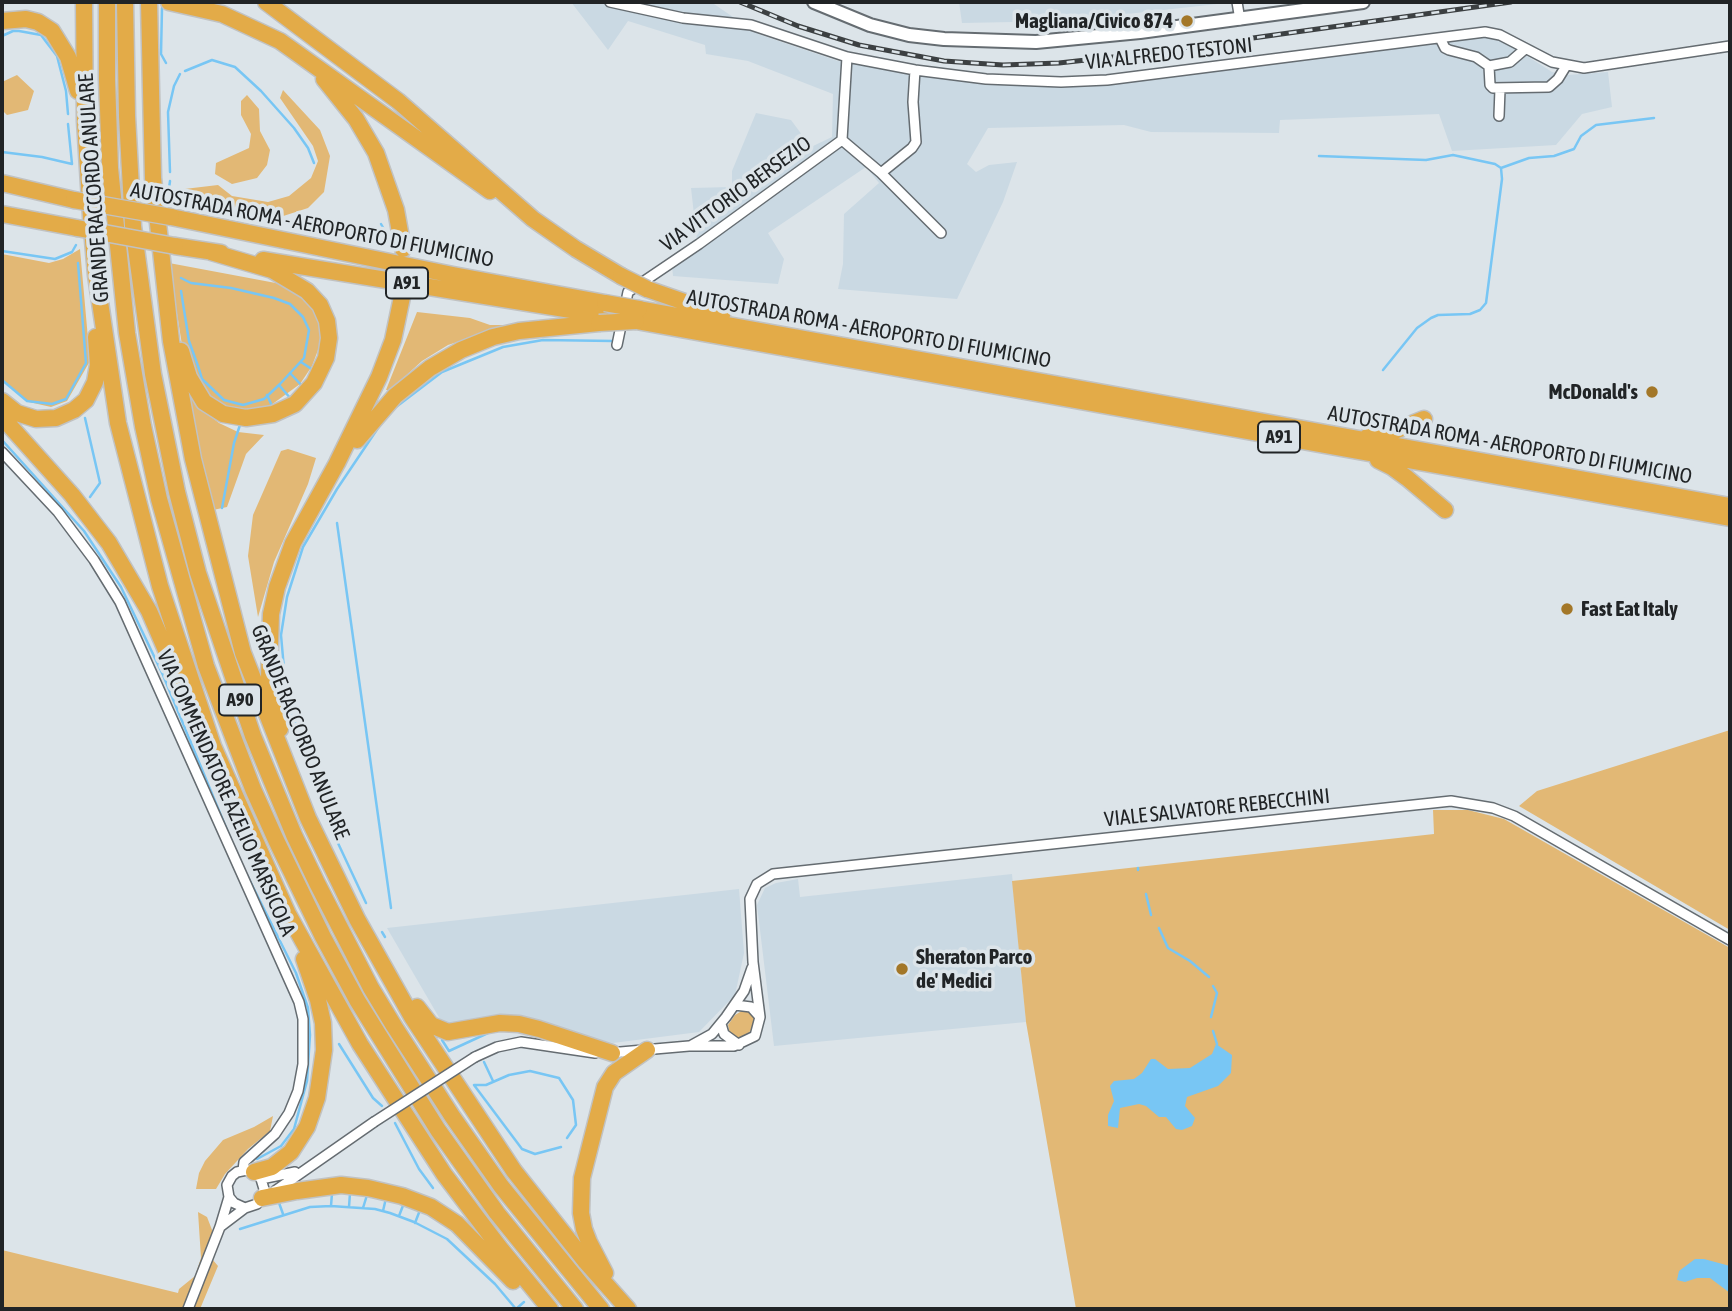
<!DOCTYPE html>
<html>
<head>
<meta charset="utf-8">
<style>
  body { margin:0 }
  #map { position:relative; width:1732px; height:1311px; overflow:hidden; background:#dce4e9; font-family:"Asap Condensed",sans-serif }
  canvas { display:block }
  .frame { position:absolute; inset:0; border:4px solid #212426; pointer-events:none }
</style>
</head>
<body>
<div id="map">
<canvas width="1732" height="1311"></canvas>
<div class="frame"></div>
</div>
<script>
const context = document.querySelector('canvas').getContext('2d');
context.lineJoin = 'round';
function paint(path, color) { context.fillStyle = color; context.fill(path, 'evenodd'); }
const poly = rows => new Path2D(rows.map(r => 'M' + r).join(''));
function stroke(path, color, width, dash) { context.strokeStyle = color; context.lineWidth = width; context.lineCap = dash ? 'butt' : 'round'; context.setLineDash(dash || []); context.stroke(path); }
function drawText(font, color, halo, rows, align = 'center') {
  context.font = font + ' "Asap Condensed",sans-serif'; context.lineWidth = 7; context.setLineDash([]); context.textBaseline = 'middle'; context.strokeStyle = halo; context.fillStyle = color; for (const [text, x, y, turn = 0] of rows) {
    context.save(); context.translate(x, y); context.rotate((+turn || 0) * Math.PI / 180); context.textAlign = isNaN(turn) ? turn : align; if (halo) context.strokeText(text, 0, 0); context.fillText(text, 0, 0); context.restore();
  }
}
paint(poly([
  [571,2,711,2,758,34,838,61,926,76,1051,86,1107,83,1483,36,1502,40,1552,72,1567,75,1608,72,1612,107,1582,114,1556,145,1452,151,1439,114,1280,120,1279,133,1151,132,1124,125,988,128,967,164,976,172,989,165,1017,162,1003,202,957,299,838,289,843,264,844,214,879,183,866,167,768,233,784,259,778,284,673,276,672,266,698,250,691,188,732,187,732,171,756,113,791,120,811,147,832,137,833,94,748,61,706,54,705,45,628,21,608,50],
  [959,2,1226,2,1226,3,1065,21,962,23],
  [1012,874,1026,1022,774,1046,757,905,765,888,776,883,798,879,800,897],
  [739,889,744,953,735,995,699,1032,613,1043,583,1036,444,1026,387,928]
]), '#cad9e3');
paint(poly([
  [17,75,34,91,28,110,7,115,2,110,2,82],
  [283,90,320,130,330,156,324,192,308,208,274,219,175,199,176,190,218,185,232,196,268,202,289,196,311,178,318,161,313,146,280,98],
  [247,95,259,109,260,131,270,150,267,165,257,178,232,184,215,174,216,163,249,148,251,134,241,115,241,101],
  [80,249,90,361,67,401,51,407,29,402,2,380,2,254,49,263,63,259],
  [169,263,281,284,312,302,322,326,321,342,312,366,300,384,267,408,245,412,219,406,198,386,182,345],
  [417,312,470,318,490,325,509,325,448,345,422,361,390,390,386,390],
  [186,386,203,410,219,423,238,432,264,435,246,454,227,507,213,510],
  [288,449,316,458,308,484,274,562,258,617,248,556,253,515,281,451],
  [1730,730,1730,930,1519,806,1537,791],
  [1433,810,1468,810,1504,819,1730,948,1730,1309,1076,1309,1026,1022,1012,881,1434,834],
  [745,1009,754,1014,754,1027,744,1038,739,1039,730,1034,728,1025,735,1015],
  [273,1116,270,1131,248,1149,225,1174,216,1189,196,1189,199,1173,205,1161,223,1140,254,1127],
  [198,1212,207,1217,214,1235,207,1253,218,1266,200,1309,2,1309,2,1250,178,1293,179,1289,195,1276,201,1258]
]), '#e2b875');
paint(poly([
  [1216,1044,1232,1055,1231,1073,1218,1086,1187,1097,1185,1106,1195,1118,1192,1126,1182,1130,1176,1129,1166,1117,1159,1117,1146,1106,1139,1104,1120,1108,1118,1128,1108,1126,1108,1115,1114,1101,1110,1086,1114,1081,1134,1079,1142,1073,1151,1059,1155,1059,1168,1069,1190,1068,1212,1054],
  [1695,1259,1704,1259,1730,1266,1730,1293,1710,1278,1697,1278,1685,1282,1677,1280,1679,1271]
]), '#78c6f4');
stroke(poly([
  [162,8,161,54,166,63],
  [2,36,13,31,19,31,41,35,47,43,57,56,66,91,68,114],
  [185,71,212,60,235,67,261,91,294,128,308,148,314,163],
  [2,152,42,157,72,164,68,124],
  [1319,156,1426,160,1453,155,1495,164,1501,168,1502,179,1486,303,1480,310,1470,314,1438,315,1431,318,1417,328,1383,370],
  [1501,168,1529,158,1554,156,1574,149,1581,136,1596,125,1654,118],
  [170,172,168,112,174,86,180,74],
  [168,196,170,181],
  [381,224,389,238],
  [298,226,351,232,384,231],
  [2,251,55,259,72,252,76,245],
  [181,278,191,283,231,288,274,298,290,304,303,317,309,330,304,358,280,384,264,399,243,405,224,400,202,379,199,369,189,341,181,291],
  [301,362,313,370],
  [290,373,304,388],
  [2,380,27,401,52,404,66,399,86,363,78,263],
  [279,385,291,399],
  [267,395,273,408],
  [396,407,442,372,503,347,543,340,613,341],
  [85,418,100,483,90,497],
  [2,440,84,531,121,587,163,675,234,847],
  [222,508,234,443,241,422],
  [337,523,391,908],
  [1138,868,1138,870],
  [247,875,296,973,308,1008,310,1035,307,1081,294,1129,281,1146,257,1159],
  [1146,894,1151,915],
  [366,903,330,826,314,767,287,703,281,635,287,597,303,547,337,489,380,425],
  [1159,928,1168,948,1190,961,1209,977],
  [382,932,385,937],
  [1211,1017,1217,993,1213,986],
  [1213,1031,1217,1044],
  [442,1040,449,1051,488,1033],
  [339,1044,373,1098,382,1106],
  [484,1062,493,1081],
  [395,1123,419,1169,433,1188],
  [561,1147,535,1154,522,1149,474,1085,486,1085,509,1075,530,1071,559,1078,573,1100,576,1125,567,1138],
  [278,1200,283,1214],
  [331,1206,332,1193],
  [349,1207,350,1193],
  [363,1208,367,1195],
  [383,1211,386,1198],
  [399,1216,404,1203],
  [415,1223,420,1210],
  [240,1229,310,1207,331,1206,375,1209,390,1213,414,1222,447,1239,495,1284,516,1309],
  [516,1309,524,1302]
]), '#78c6f4', 2.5);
const street = poly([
  [610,2,683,18,751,25,847,57,915,70,986,79,1061,82,1107,80,1485,32,1500,35,1552,62,1584,68,1730,46],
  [1237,2,1240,20],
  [1440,38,1445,48,1449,50,1476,57,1489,66,1490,85,1493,88,1549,87,1558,79,1566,66],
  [1489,66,1510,62,1525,49],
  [1499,116,1500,89],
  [842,140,881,173,941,233],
  [881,173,912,148,916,142,913,102,915,70],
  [617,345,628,292,699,244,842,140,847,57],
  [2,452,58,512,94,560,120,602,299,1002,303,1019,303,1064,298,1091,289,1113,275,1134,244,1162,243,1170],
  [735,1005,751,1007,760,1017],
  [721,1024,724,1034,739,1045],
  [692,1045,712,1034,726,1017,744,991,752,968],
  [609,1053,689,1046,734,1046,755,1036,760,1017,753,962,750,899,757,884,773,874,1451,801,1493,808,1514,816,1730,940],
  [475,1057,497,1047,521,1042,595,1053],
  [261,1179,295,1172],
  [275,1191,374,1122],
  [220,1227,245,1208,257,1204,263,1196,264,1189,261,1179,257,1174,247,1170,237,1172,232,1176,227,1185,229,1197,234,1203,245,1208],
  [188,1309,220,1227,229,1197]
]);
const secondary = poly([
  [814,2,870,25,909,35,944,39,1036,42,1140,32,1363,2]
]);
const highway = poly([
  [84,2,85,121,91,217,96,275,118,423,160,586,213,746,288,914,360,1044,444,1174,500,1248,550,1309],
  [107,2,107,79,110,168,127,333,143,426,159,499,206,666,253,789,276,840,323,937,357,1000,438,1130,497,1213,575,1309],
  [125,2,127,116,133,226,153,374,177,492,198,573,253,736,294,835,317,883,371,988,394,1026,452,1116,501,1186,601,1309],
  [149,2,153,178,171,341,193,459,243,653,308,818,357,919,412,1017,514,1171,586,1262,628,1309],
  [169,2,222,14,280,41,490,191],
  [266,2,398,101,533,219,576,249,621,276],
  [2,21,26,19,38,22,52,31,68,57,78,91],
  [324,79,356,119,376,153,396,210,403,249],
  [2,183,74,200],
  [2,214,77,228],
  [171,217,453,275,605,303],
  [175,246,221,253],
  [263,260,602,315],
  [647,289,722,315],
  [639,309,1730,506],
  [636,321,1730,518],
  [181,351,189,377,204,402,223,414,246,418,273,414,295,404,314,383,326,358,329,338,327,321,320,305,307,291,272,270,211,252],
  [2,401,17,413,36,419,56,418,74,410,86,400,95,382,98,365,96,337],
  [2,417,72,495,109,543,149,611,186,696],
  [1367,437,1392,432,1424,419],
  [357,440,395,396,430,368,461,350,493,337,519,331,599,323],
  [1378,460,1392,467,1407,478,1445,510],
  [280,729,269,678,271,614,277,587,293,543,337,463,379,377,393,340,402,297],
  [417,1007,431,1025,448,1032,500,1023,519,1024,539,1029,612,1053],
  [254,1172,272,1167,291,1152,307,1127,317,1098,324,1050,323,1023,318,1000,304,959],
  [262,1198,297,1191,341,1185,368,1188,402,1196,431,1207,457,1224,513,1281],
  [605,1273,589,1242,584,1229,581,1213,582,1178,605,1087,614,1073,647,1050]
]);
stroke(street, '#656c71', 12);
stroke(secondary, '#656c71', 16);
stroke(highway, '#c1c2c2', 19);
stroke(street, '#fff', 9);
stroke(secondary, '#fff', 12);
stroke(highway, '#e3ab48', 16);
const rail = poly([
  [740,2,798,26,859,45,944,61,1003,65,1059,63,1131,55,1511,2]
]);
stroke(rail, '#3c4042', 5);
stroke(rail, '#dce4e9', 2.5, [8]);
const streetBridge = poly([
  [374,1122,475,1057]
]);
const highwayBridge = poly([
  [74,200,171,217],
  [77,228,175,246],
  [621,276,647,289],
  [605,303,639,309],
  [599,323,636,321]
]);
stroke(streetBridge, '#656c71', 12, []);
stroke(highwayBridge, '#c1c2c2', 19, []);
stroke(streetBridge, '#fff', 9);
stroke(highwayBridge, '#e3ab48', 16);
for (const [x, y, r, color] of [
  [1187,21,7,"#a37728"],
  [1652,392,7,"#a37728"],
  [1567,609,7,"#a37728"],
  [902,969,7,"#a37728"]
]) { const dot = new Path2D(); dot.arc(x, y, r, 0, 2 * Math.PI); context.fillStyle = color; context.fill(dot); stroke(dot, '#dce4e9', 2.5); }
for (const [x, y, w] of [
  [407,283,42],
  [1279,437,42],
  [240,700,42]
]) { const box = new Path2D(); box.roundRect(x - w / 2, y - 15.5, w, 31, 5); context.fillStyle = '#dce4e9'; context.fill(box); stroke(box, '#212426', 2); }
drawText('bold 19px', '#212426', null, [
  ["A91",407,283],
  ["A91",1279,437],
  ["A90",240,700]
]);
drawText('bold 21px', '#212426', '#dce4e9', [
  ["Magliana/Civico 874",1173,21],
  ["McDonald's",1638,392],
  ["Fast Eat Italy",1581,609,"left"],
  ["Sheraton Parco",916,957,"left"],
  ["de' Medici",916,981,"left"]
], 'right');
drawText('21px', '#212426', '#dce4e9', [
  ["VIA ALFREDO TESTONI",1169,54,-6],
  ["GRANDE RACCORDO ANULARE",94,188,-94],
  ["VIA VITTORIO BERSEZIO",736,194,-36],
  ["AUTOSTRADA ROMA - AEROPORTO DI FIUMICINO",312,225,11],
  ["AUTOSTRADA ROMA - AEROPORTO DI FIUMICINO",869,329,10],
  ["AUTOSTRADA ROMA - AEROPORTO DI FIUMICINO",1510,445,10],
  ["GRANDE RACCORDO ANULARE",300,732,68],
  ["VIA COMMENDATORE AZELIO MARSICOLA",226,793,66],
  ["VIALE SALVATORE REBECCHINI",1217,808,-6]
]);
</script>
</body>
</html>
